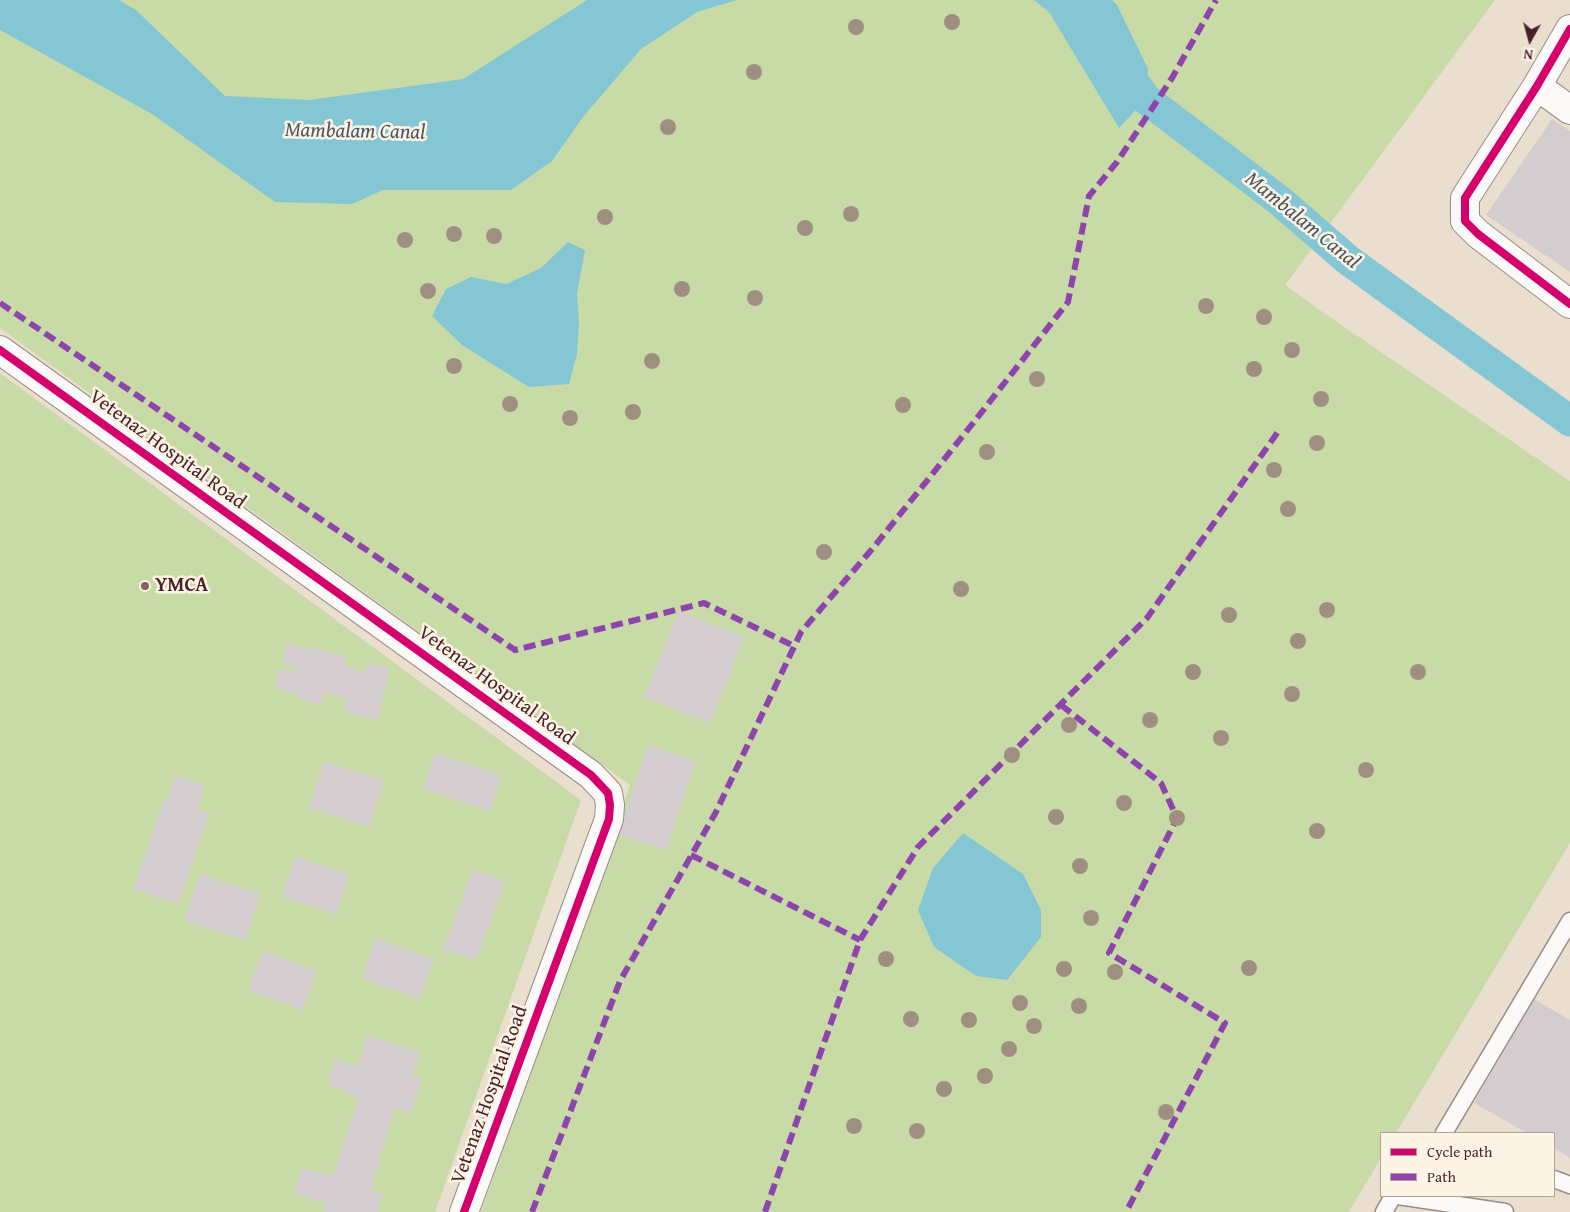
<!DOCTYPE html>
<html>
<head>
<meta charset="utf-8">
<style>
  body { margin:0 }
  #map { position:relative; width:1570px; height:1212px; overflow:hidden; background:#eadece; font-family:"Gentium Book Plus",serif }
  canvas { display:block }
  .legend { position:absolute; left:1380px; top:1132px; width:175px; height:65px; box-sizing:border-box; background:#fcf5e5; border:1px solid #b59f9b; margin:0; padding:6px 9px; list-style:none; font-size:15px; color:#4a1f2b }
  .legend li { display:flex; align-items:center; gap:10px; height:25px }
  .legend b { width:25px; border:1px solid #b59f9b }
  .north { position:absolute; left:1505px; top:15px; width:50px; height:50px; -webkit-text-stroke:4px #fcf5e5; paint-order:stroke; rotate:187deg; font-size:14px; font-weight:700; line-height:20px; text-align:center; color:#4a1f2b }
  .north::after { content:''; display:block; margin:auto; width:18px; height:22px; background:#4a1f2b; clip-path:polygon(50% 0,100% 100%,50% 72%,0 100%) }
</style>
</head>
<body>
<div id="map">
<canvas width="1570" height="1212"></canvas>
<ul class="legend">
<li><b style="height:6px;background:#d6006c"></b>Cycle path</li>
<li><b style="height:6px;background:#8e44ad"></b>Path</li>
</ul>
<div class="north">N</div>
</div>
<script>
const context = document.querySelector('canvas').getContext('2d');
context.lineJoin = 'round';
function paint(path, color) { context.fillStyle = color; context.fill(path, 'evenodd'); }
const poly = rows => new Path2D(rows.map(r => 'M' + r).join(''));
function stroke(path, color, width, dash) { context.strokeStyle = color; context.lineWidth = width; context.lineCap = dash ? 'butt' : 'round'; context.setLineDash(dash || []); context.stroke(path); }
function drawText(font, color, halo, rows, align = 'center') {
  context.font = font + ' "Gentium Book Plus",serif'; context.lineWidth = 5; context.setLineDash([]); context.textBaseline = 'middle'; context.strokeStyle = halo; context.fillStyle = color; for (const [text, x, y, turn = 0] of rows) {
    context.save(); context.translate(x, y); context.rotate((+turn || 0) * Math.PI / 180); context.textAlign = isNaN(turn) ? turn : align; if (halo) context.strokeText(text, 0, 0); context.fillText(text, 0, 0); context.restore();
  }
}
paint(poly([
  [0,0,1495,0,1285,285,1321,311,1570,481,1570,843,1396,1133,1381,1133,1381,1158,1349,1212,481,1212,630,785,0,328],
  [0,373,581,800,435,1212,0,1212]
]), '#c8dba6');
paint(poly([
  [0,0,119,0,136,10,225,96,309,100,463,79,587,0,737,0,697,12,641,49,583,117,552,161,511,190,383,190,352,204,275,202,152,114,0,30],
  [1034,0,1112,0,1117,5,1148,69,1146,99,1119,128,1049,12],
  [568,242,585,250,577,293,579,323,577,354,569,384,529,387,462,345,432,316,446,289,471,277,506,284,541,268],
  [963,833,1023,874,1041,910,1041,937,1007,980,976,976,934,947,918,910,933,868]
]), '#84c6d4');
stroke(poly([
  [1121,64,1146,99,1280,201,1348,260,1570,421]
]), '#84c6d4', 31);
paint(poly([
  [1552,119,1570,131,1570,272,1486,215],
  [679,611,744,637,710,723,644,697],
  [287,643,310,650,311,647,346,657,344,666,365,672,367,663,390,669,377,720,343,711,347,699,324,693,321,705,297,698,298,694,275,688,280,668,296,672,297,667,282,663],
  [648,745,695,761,666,850,618,834],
  [435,753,501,775,490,811,423,789],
  [324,762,384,780,369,826,309,808],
  [175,775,205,785,197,809,209,813,178,904,133,889,164,799,167,800],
  [295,857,349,874,336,914,282,897],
  [473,869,505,882,476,960,443,949],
  [200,874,260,894,245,940,184,921],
  [376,938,434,959,419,999,362,978],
  [262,951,316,971,302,1010,248,990],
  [1534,999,1570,1020,1570,1158,1554,1148,1554,1133,1527,1133,1474,1103],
  [367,1036,420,1052,413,1075,422,1078,411,1113,395,1108,370,1190,383,1194,377,1212,324,1212,326,1203,294,1193,302,1168,333,1176,359,1098,328,1084,335,1060,358,1066]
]), '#d4cdcf');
const service = poly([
  [1444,1133,1570,921],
  [1554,1179,1570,1185],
  [1398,1196,1505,1212],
  [1384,1212,1393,1196]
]);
const minor = poly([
  [1570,29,1537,86,1465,198,1465,221,1478,234,1570,304],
  [1537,86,1570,110],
  [0,350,591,775,608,793,610,805,609,819,464,1212]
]);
stroke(service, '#998c86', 19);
stroke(minor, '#998c86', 30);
stroke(service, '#fcfaf8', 16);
stroke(minor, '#fcfaf8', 28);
stroke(poly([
  [0,303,515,650,704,603,794,646],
  [1061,705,1161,783,1177,818,1109,953,1225,1023,1126,1212],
  [691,855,860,940],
  [532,1212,620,981,716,812,801,632,873,548,966,432,1068,302,1089,196,1117,162,1172,78,1216,0],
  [765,1212,860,940,918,847,1147,618,1280,429]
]), '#8e44ad', 6, [12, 6]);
stroke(poly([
  [1570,29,1537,86,1465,198,1465,221,1478,234,1570,304],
  [0,350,591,775,608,793,610,805,609,819,464,1212]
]), '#d6006c', 8);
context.fillStyle = '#9f8f81';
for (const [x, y] of [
  [952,22],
  [856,27],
  [754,72],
  [668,127],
  [851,214],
  [605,217],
  [805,228],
  [454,234],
  [494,236],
  [405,240],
  [682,289],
  [428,291],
  [755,298],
  [1206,306],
  [1264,317],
  [1292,350],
  [652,361],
  [454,366],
  [1254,369],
  [1037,379],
  [1321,399],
  [510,404],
  [903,405],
  [633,412],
  [570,418],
  [1317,443],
  [987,452],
  [1274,470],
  [1288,509],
  [824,552],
  [961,589],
  [1327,610],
  [1229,615],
  [1298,641],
  [1193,672],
  [1418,672],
  [1292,694],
  [1150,720],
  [1069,725],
  [1221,738],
  [1012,755],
  [1366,770],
  [1124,803],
  [1056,817],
  [1177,818],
  [1317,831],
  [1080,866],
  [1091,918],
  [886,959],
  [1249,968],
  [1064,969],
  [1115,972],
  [1020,1003],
  [1079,1006],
  [911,1019],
  [969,1020],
  [1034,1026],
  [1009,1049],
  [985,1076],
  [944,1089],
  [1166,1112],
  [854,1126],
  [917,1131]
]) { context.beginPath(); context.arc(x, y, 8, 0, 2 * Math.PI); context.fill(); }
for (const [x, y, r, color] of [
  [145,586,5,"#826264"]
]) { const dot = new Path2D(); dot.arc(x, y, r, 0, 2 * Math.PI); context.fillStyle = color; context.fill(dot); stroke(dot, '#fcf5e5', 2); }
drawText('20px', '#4a1f2b', '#fcf5e5', [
  ["Vetenaz Hospital Road",167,450,36],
  ["Vetenaz Hospital Road",496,686,36],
  ["Vetenaz Hospital Road",490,1095,-70]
]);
drawText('bold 20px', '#4a1f2b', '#fcf5e5', [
  ["YMCA",155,586]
], 'left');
drawText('italic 21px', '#4f5667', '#fcf5e5', [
  ["Mambalam Canal",355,132,1],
  ["Mambalam Canal",1302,221,39]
]);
</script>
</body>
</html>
